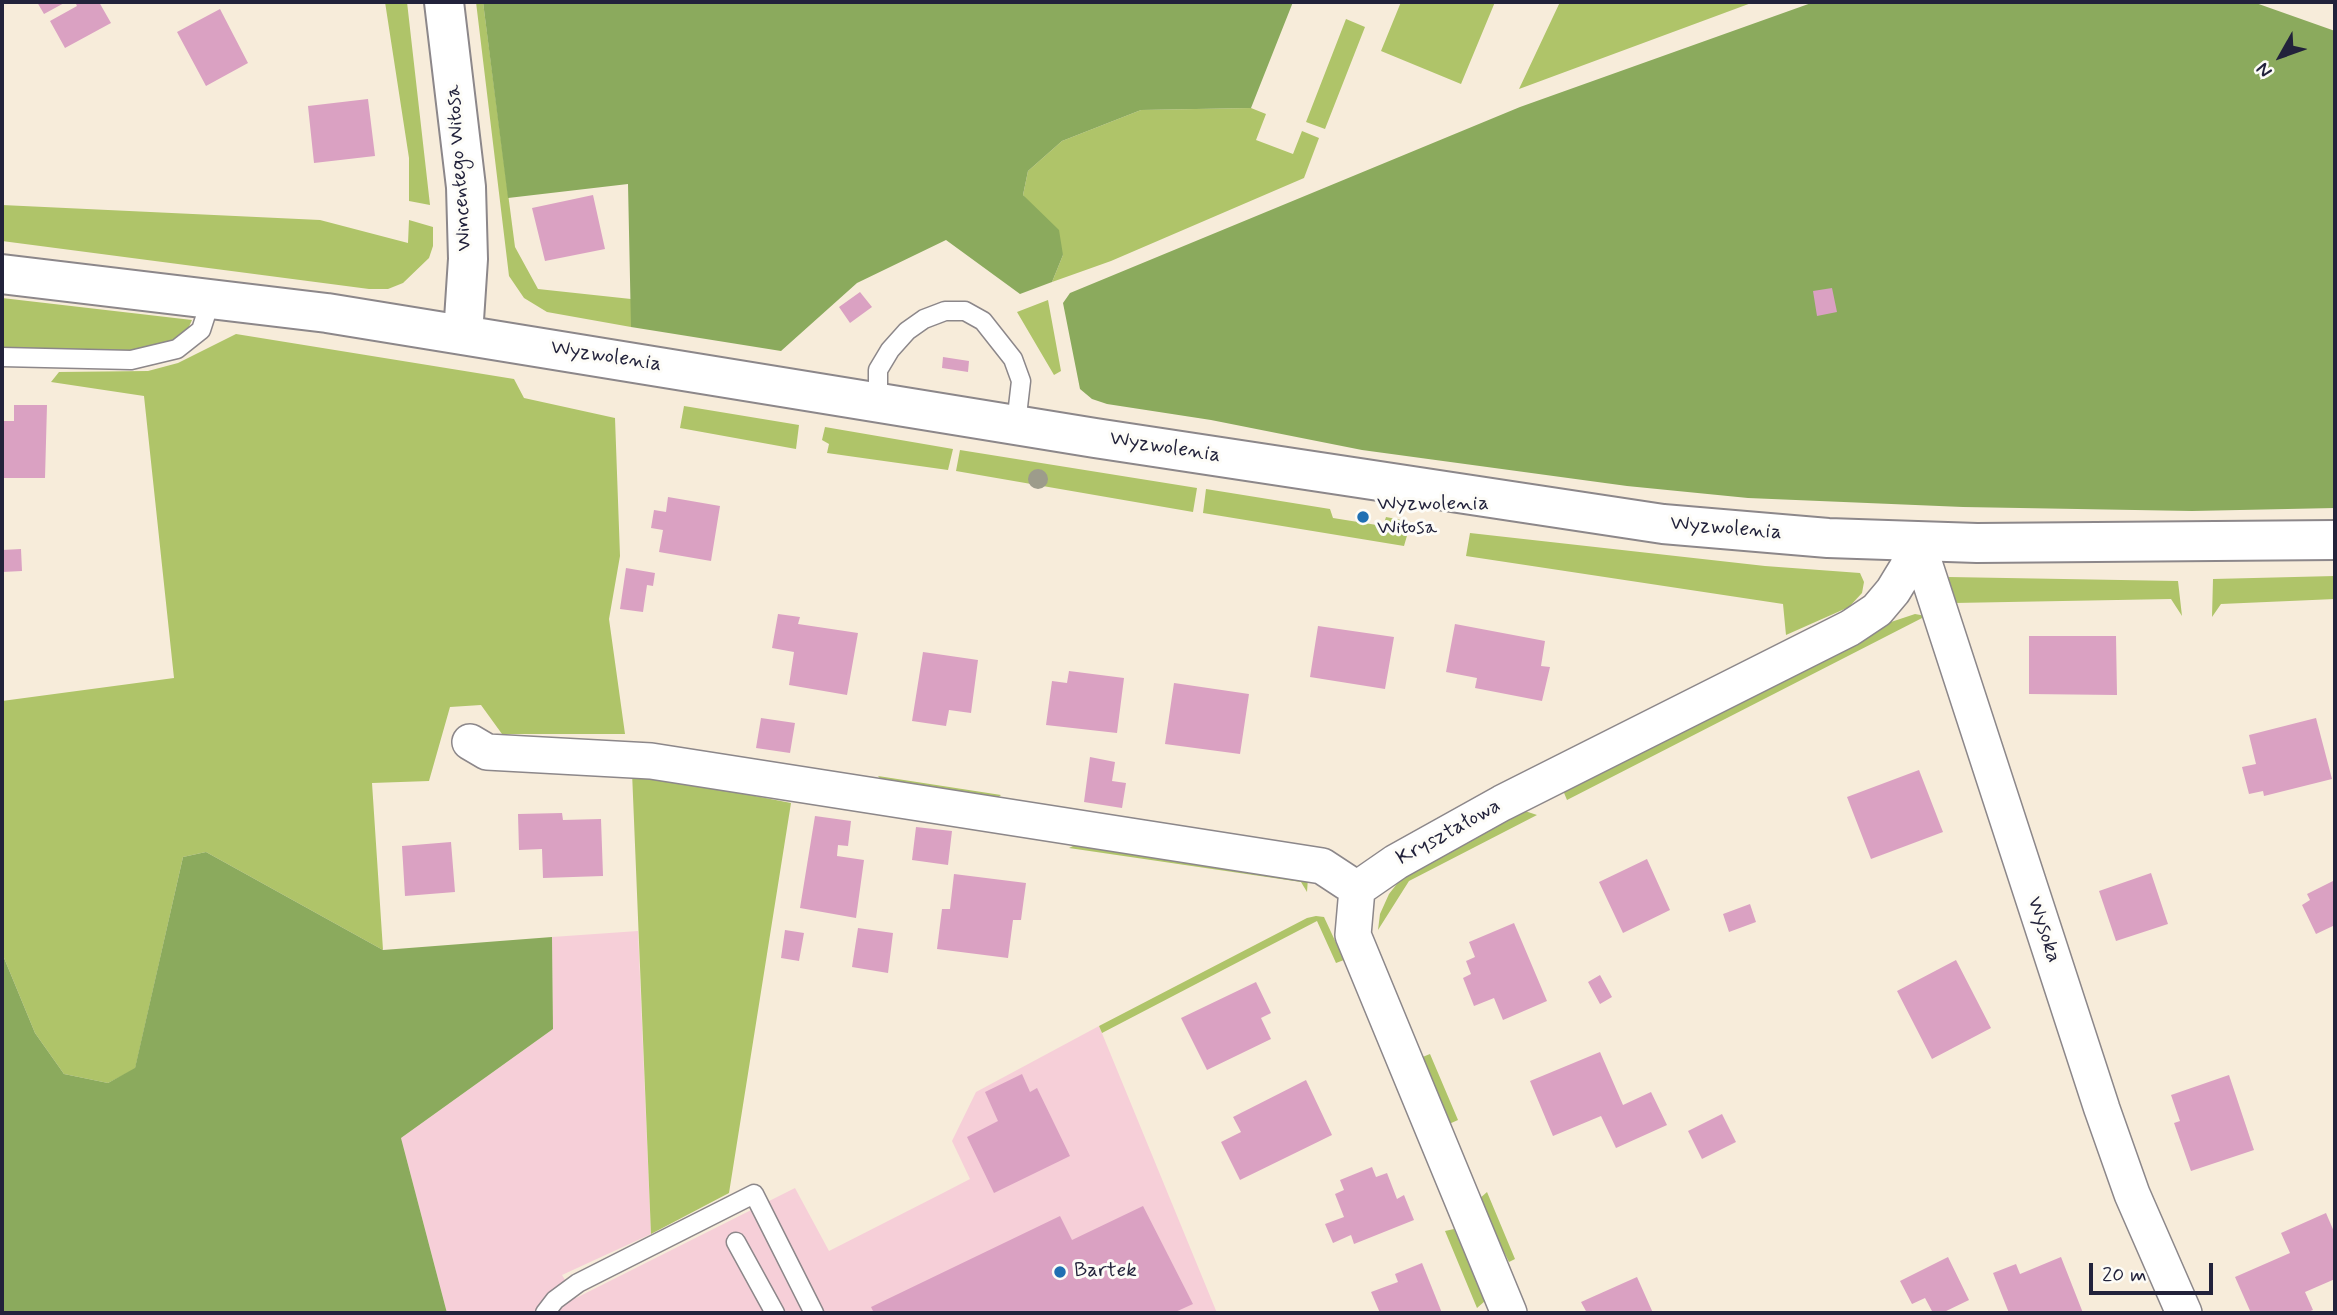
<!DOCTYPE html>
<html>
<head>
<meta charset="utf-8">
<style>
  body { margin:0 }
  #map { position:relative; width:2337px; height:1315px; overflow:hidden; background:#f7ecda; font-family:Mynerve,sans-serif }
  canvas { display:block }
  .frame { position:absolute; inset:0; border:4px solid #22223b; pointer-events:none }
  .north { position:absolute; left:2246px; top:21px; width:70px; height:70px; -webkit-text-stroke:5px #fdfcf7; paint-order:stroke; rotate:230deg; font-size:19px; font-weight:700; line-height:28px; text-align:center; color:#22223b }
  .north::after { content:''; display:block; margin:auto; width:24px; height:32px; background:#22223b; clip-path:polygon(50% 0,100% 100%,50% 72%,0 100%) }
  .scale { position:absolute; left:2089px; top:1263px; width:124px; height:32px; box-sizing:border-box; border:4px solid #22223b; border-top:0; padding-left:9px; font-size:21px; line-height:24px; white-space:nowrap; color:#22223b; -webkit-text-stroke:5px #fdfcf7; paint-order:stroke }
</style>
</head>
<body>
<div id="map">
<canvas width="2337" height="1315"></canvas>
<div class="frame"></div>
<div class="north">N</div>
<div class="scale">20 m</div>
</div>
<script>
const context = document.querySelector('canvas').getContext('2d');
context.lineJoin = 'round';
function paint(path, color) { context.fillStyle = color; context.fill(path, 'evenodd'); }
const poly = rows => new Path2D(rows.map(r => 'M' + r).join(''));
function stroke(path, color, width, dash) { context.strokeStyle = color; context.lineWidth = width; context.lineCap = dash ? 'butt' : 'round'; context.setLineDash(dash || []); context.stroke(path); }
function drawText(font, color, halo, rows, align = 'center') {
  context.font = font + ' Mynerve,sans-serif'; context.lineWidth = 6; context.setLineDash([]); context.textBaseline = 'middle'; context.strokeStyle = halo; context.fillStyle = color; for (const [text, x, y, turn = 0] of rows) {
    context.save(); context.translate(x, y); context.rotate((+turn || 0) * Math.PI / 180); context.textAlign = isNaN(turn) ? turn : align; if (halo) context.strokeText(text, 0, 0); context.fillText(text, 0, 0); context.restore();
  }
}
paint(poly([
  [638,931,651,1234,562,1275,576,1298,795,1188,829,1251,943,1193,970,1179,952,1141,976,1092,1099,1026,1217,1313,447,1313,401,1138,553,1029,552,937]
]), '#f6cfd8');
paint(poly([
  [385,2,407,2,430,205,409,201,409,158],
  [476,2,483,2,515,247,538,289,631,299,631,327,547,312,524,298,509,276],
  [1401,2,1495,2,1461,84,1381,51],
  [1560,2,1754,2,1519,89],
  [1346,19,1365,27,1325,129,1306,122],
  [1251,108,1266,114,1256,140,1293,154,1302,131,1319,138,1304,178,1111,261,1052,282,1063,255,1023,195,1028,171,1062,141,1141,110],
  [2,205,320,220,408,243,409,220,433,227,433,246,429,258,403,283,388,289,369,289,2,241],
  [2,298,192,320,187,331,174,341,128,353,2,347],
  [1048,300,1061,371,1054,375,1017,312],
  [236,334,514,379,524,398,615,418,620,556,609,619,625,734,502,734,481,705,450,707,429,781,372,783,383,950,206,852,183,857,135,1069,108,1083,64,1074,35,1033,2,953,2,701,174,678,144,396,51,382,59,372,148,371,178,363],
  [684,406,799,425,796,449,680,428],
  [825,427,953,449,948,470,827,453,829,444,822,440],
  [960,450,1197,488,1193,512,956,471],
  [1206,489,1330,509,1333,518,1383,526,1386,517,1411,522,1404,546,1203,513],
  [1470,533,1765,566,1860,573,1864,582,1862,593,1849,607,1786,635,1783,604,1466,556],
  [2335,576,2335,599,2221,604,2212,617,2213,579],
  [1949,577,2178,581,2182,616,2171,599,1954,603,1943,584],
  [1915,614,1926,616,1567,800,1562,788,1879,626],
  [632,772,791,803,729,1193,651,1234],
  [878,776,1001,795,995,800,884,783],
  [1522,810,1537,815,1409,881,1378,930,1380,914,1389,894,1403,876],
  [1085,840,1308,878,1307,892,1301,882,1069,848],
  [1316,916,1324,917,1344,960,1336,963,1317,921,1102,1033,1099,1026,1307,918],
  [1430,1054,1458,1120,1449,1124,1420,1058],
  [1487,1192,1515,1259,1509,1262,1478,1200],
  [1454,1229,1485,1301,1477,1308,1445,1231]
]), '#afc469');
paint(poly([
  [483,2,1293,2,1251,108,1141,110,1062,141,1028,171,1023,195,1059,230,1063,255,1052,282,1020,294,946,240,857,283,781,351,631,327,628,184,508,198],
  [1814,2,2253,2,2335,31,2335,508,2192,511,1963,507,1748,498,1627,486,1362,450,1211,420,1107,404,1092,399,1080,389,1063,303,1070,293,1520,107],
  [206,852,383,950,552,937,553,1029,401,1138,447,1313,2,1313,2,953,35,1033,64,1074,108,1083,135,1068,183,857]
]), '#8baa5d');
paint(poly([
  [37,2,66,2,44,14],
  [75,2,99,2,111,23,65,48,50,21,77,6],
  [220,9,248,63,206,86,177,32],
  [368,99,375,156,314,163,308,106],
  [593,195,605,249,545,261,532,208],
  [1832,288,1837,312,1817,316,1813,291],
  [860,292,872,307,850,323,839,307],
  [943,357,969,361,968,372,942,368],
  [14,405,47,405,45,478,2,478,2,421,14,421],
  [668,497,720,506,711,561,659,552,663,530,651,528,654,510,666,512],
  [21,549,22,571,2,572,2,550],
  [626,568,655,573,653,586,647,585,643,612,620,609],
  [778,614,800,617,798,624,858,633,847,695,789,685,794,652,772,648],
  [1455,624,1545,641,1541,666,1550,667,1542,701,1475,688,1477,678,1446,672],
  [1318,626,1394,637,1385,689,1310,677],
  [2029,636,2116,636,2117,695,2029,694],
  [923,652,978,660,971,713,949,710,946,726,912,721],
  [1069,671,1124,678,1117,733,1046,725,1052,681,1067,683],
  [1174,683,1249,694,1240,754,1165,744],
  [761,718,795,723,790,753,756,748],
  [2316,718,2332,779,2264,796,2263,791,2249,794,2242,767,2256,764,2249,735],
  [1090,757,1115,762,1112,781,1126,783,1122,808,1084,802],
  [1919,770,1943,832,1871,859,1847,797],
  [562,813,563,820,601,819,603,876,543,878,542,849,519,850,518,814],
  [815,816,851,821,848,846,838,845,837,856,864,860,856,918,800,908],
  [916,827,952,831,948,865,912,860],
  [451,842,455,892,405,896,402,846],
  [1647,859,1670,910,1623,933,1599,882],
  [2151,873,2168,924,2116,941,2099,891],
  [954,874,1026,883,1021,920,1013,920,1008,958,937,949,942,909,950,909],
  [2335,880,2335,925,2316,934,2302,905,2310,900,2307,894],
  [1750,904,1756,922,1729,932,1723,914],
  [1514,923,1547,1001,1503,1020,1494,998,1474,1006,1463,978,1471,974,1466,961,1475,957,1469,942],
  [858,928,893,933,888,973,852,967],
  [785,930,804,933,799,961,781,958],
  [1956,960,1991,1028,1932,1059,1897,991],
  [1600,975,1612,997,1600,1004,1588,982],
  [1256,982,1271,1013,1261,1018,1271,1039,1207,1070,1181,1018],
  [1600,1052,1623,1105,1651,1092,1667,1125,1616,1148,1601,1116,1553,1136,1530,1081],
  [1022,1074,1030,1092,1037,1088,1070,1156,994,1193,967,1137,998,1121,985,1092],
  [2229,1075,2254,1150,2191,1171,2174,1123,2180,1121,2171,1095],
  [1306,1080,1332,1135,1240,1180,1221,1142,1241,1132,1233,1117],
  [1722,1114,1736,1142,1702,1159,1688,1131],
  [1372,1167,1376,1177,1387,1173,1397,1199,1404,1195,1414,1220,1354,1244,1351,1235,1333,1243,1325,1224,1344,1217,1335,1194,1344,1190,1340,1180],
  [1143,1206,1193,1304,1173,1313,874,1313,871,1307,1060,1216,1072,1240],
  [2326,1213,2335,1234,2335,1279,2305,1292,2313,1310,2305,1313,2251,1313,2235,1277,2290,1253,2281,1233],
  [1948,1257,1969,1300,1942,1313,1933,1313,1925,1298,1912,1304,1900,1281],
  [2061,1257,2083,1313,2009,1313,1993,1273,2016,1264,2020,1274],
  [1422,1263,1442,1313,1380,1313,1371,1292,1398,1282,1395,1274],
  [1637,1277,1653,1313,1587,1313,1581,1302]
]), '#daa1c2');
const service = poly([
  [2,357,131,360,177,349,201,330,211,299],
  [878,402,878,370,890,350,907,331,924,319,945,311,965,311,983,321,1013,359,1021,381,1016,424],
  [736,1242,775,1313],
  [545,1313,555,1300,578,1283,754,1194,814,1313]
]);
const minor = poly([
  [1917,541,2102,1109,2132,1194,2184,1313],
  [470,742,487,752,651,761,1322,866,1357,889],
  [1357,889,1396,862,1502,803,1850,628,1877,610,1893,591,1907,568,1917,541],
  [1357,889,1353,935,1509,1313]
]);
const tertiary = poly([
  [444,2,466,187,468,259,463,335],
  [2,274,327,313,1095,438,1663,524,1828,538,1977,543,2335,540]
]);
stroke(service, '#8c878a', 21);
stroke(minor, '#8c878a', 38);
stroke(tertiary, '#8c878a', 42);
stroke(service, '#fff', 18);
stroke(minor, '#fff', 35);
stroke(tertiary, '#fff', 38);
context.fillStyle = '#9d9c8b';
for (const [x, y] of [
  [1038,479]
]) { context.beginPath(); context.arc(x, y, 10, 0, 2 * Math.PI); context.fill(); }
for (const [x, y, r, color] of [
  [1363,517,7,"#1f6fb2"],
  [1060,1272,7,"#1f6fb2"]
]) { const dot = new Path2D(); dot.arc(x, y, r, 0, 2 * Math.PI); context.fillStyle = color; context.fill(dot); stroke(dot, '#fdfcf7', 2.5); }
drawText('21px', '#22223b', '#fdfcf7', [
  ["Wincentego Witosa",460,168,-94],
  ["Wyzwolenia",606,357,9],
  ["Wyzwolenia",1165,448,9],
  ["Wyzwolenia",1726,529,5],
  ["Kryształowa",1449,833,-29],
  ["Wysoka",2043,930,72]
]);
drawText('21px', '#22223b', '#fdfcf7', [
  ["Wyzwolenia",1377,505],
  ["Witosa",1377,529],
  ["Bartek",1074,1272]
], 'left');
</script>
</body>
</html>
